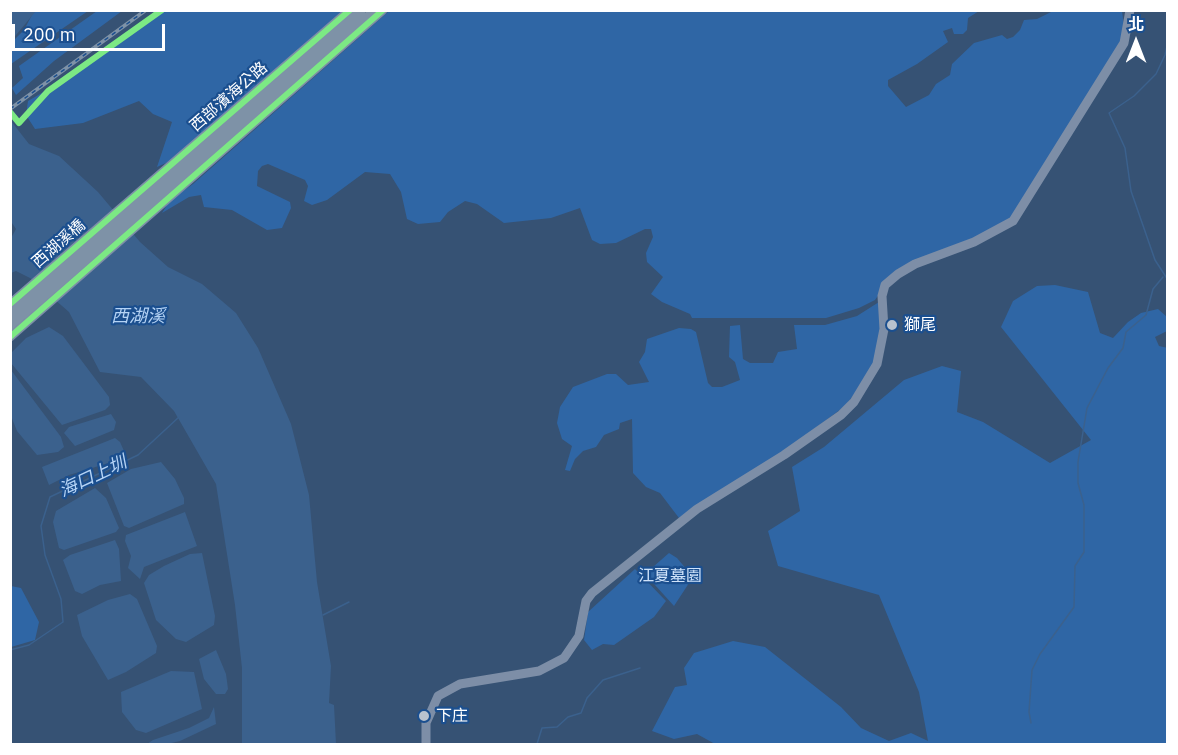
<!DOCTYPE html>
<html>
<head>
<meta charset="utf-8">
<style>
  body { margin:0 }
  #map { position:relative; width:1178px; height:755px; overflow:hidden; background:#365274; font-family:"IBM Plex Sans","Noto Sans TC",sans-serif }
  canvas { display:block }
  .frame { position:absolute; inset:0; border:12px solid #fff; pointer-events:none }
  .north { position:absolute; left:1106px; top:12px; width:60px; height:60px; -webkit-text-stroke:4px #1b4f8f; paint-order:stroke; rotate:0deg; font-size:16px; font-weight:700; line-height:24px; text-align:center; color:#fff }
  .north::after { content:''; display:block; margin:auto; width:21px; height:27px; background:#fff; clip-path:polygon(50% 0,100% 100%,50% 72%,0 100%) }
  .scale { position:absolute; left:12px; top:24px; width:153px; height:27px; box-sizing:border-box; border:3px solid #fff; border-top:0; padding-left:8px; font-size:18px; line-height:21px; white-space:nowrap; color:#fff; -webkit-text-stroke:4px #1b4f8f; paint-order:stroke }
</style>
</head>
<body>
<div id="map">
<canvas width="1178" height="755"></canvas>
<div class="frame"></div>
<div class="north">北</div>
<div class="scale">200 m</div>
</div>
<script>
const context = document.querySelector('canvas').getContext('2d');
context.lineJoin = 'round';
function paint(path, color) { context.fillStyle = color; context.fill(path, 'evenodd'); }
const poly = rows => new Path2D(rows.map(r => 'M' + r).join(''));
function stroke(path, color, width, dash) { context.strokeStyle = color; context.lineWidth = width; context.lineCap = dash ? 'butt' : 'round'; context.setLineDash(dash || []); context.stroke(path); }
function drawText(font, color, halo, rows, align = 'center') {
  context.font = font + ' "IBM Plex Sans","Noto Sans TC",sans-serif'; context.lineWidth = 4.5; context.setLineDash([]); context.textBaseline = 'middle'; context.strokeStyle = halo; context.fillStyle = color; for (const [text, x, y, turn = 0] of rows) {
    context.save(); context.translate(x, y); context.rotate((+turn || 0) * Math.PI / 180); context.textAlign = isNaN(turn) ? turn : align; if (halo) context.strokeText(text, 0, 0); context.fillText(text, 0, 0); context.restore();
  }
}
paint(poly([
  [34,11,88,11,11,64,10,44,24,30],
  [97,11,122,11,54,61,16,95,12,88,23,78,19,66],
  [160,11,343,11,175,159,157,167,172,122,153,114,139,101,83,123,35,129,26,115,28,101,83,69],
  [389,11,979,11,968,18,967,30,963,34,954,34,952,28,943,31,948,42,917,64,888,80,888,86,906,107,929,95,936,84,950,75,952,64,974,43,1002,35,1007,39,1013,37,1020,30,1024,20,1037,19,1053,11,1122,11,1124,26,1121,42,1017,214,995,229,895,271,875,300,859,308,826,318,692,318,690,314,662,302,651,294,663,277,647,262,646,253,653,237,651,229,645,229,616,243,600,244,592,240,580,208,551,218,504,223,477,204,465,201,448,212,440,222,418,224,407,219,401,192,390,174,365,172,327,200,312,205,304,201,308,186,305,180,268,164,262,166,258,171,257,186,290,202,291,208,282,228,267,230,232,210,204,207,201,195,189,197,162,213,170,200,193,184],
  [1055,285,1088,292,1100,333,1113,338,1128,322,1141,313,1158,309,1167,317,1167,331,1155,337,1159,346,1168,348,1167,744,715,744,697,734,674,739,652,731,675,687,687,685,684,668,694,653,733,641,765,647,841,707,861,728,889,741,911,733,928,741,919,692,879,595,778,566,768,531,800,511,792,467,824,447,904,380,942,366,961,371,957,412,983,422,1050,463,1091,440,1001,327,1013,301,1037,286],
  [879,302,884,304,877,365,845,406,774,459,679,518,660,493,646,487,633,473,632,419,620,423,619,429,604,435,596,447,583,451,575,459,570,471,565,470,572,446,562,439,557,423,560,407,573,387,607,374,616,374,628,385,649,382,639,362,645,352,647,339,679,328,691,329,696,332,708,383,712,387,722,387,740,380,735,362,729,357,730,326,740,325,743,359,750,363,773,363,778,352,797,349,794,325,825,325,857,316],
  [669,553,677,558,693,577,674,606,645,574],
  [635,569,666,601,654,617,614,645,603,644,592,650,584,640,588,612],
  [11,586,21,588,39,622,35,640,11,647]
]), '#2f66a5');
paint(poly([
  [11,10,36,11,11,41,10,11],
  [11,121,29,144,59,156,98,192,140,242,168,267,202,284,236,313,258,348,291,424,309,495,317,582,331,666,329,703,334,705,336,744,242,744,242,668,235,605,216,484,174,411,141,377,100,372,69,312,30,278,16,271,11,273,10,240,16,229,10,220],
  [49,327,63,336,109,397,110,405,105,410,62,425,11,363,11,353,26,338],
  [11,370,61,437,64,447,58,452,37,455,17,431,11,416],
  [111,414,116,422,114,430,75,446,64,433,69,427],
  [115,438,120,442,124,451,112,462,69,475,49,485,42,467],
  [161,462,175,479,184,498,184,504,129,528,124,526,107,483,131,469],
  [95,488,106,498,119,528,116,532,64,550,59,548,53,522,56,511],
  [185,512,197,546,144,567,140,579,128,568,131,556,125,541,126,535],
  [115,540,119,549,121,581,100,585,82,594,75,591,63,560,70,555],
  [202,553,215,616,214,625,186,642,176,639,156,620,144,583,149,575,164,566,190,554],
  [130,594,137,599,157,646,156,653,126,672,108,680,82,636,77,615,108,600],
  [216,650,226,674,228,689,225,694,216,694,204,679,199,659],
  [171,671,194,672,202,709,146,733,136,730,122,712,121,692],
  [214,707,216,724,180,741,167,744,147,744,153,740,189,728,209,718]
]), '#3b618d');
stroke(poly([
  [1168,42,1165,55,1156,74,1134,96,1109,113,1125,148,1131,191,1155,260,1168,280],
  [323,615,349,602],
  [10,650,29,645,63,622,61,599,45,555,41,526,50,497,138,455,179,417],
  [1031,723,1029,712,1032,670,1040,654,1074,607,1075,566,1084,552,1084,505,1078,483,1078,462,1087,408,1108,368,1123,348,1126,332,1146,315,1153,289,1163,277],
  [537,744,542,728,557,727,568,717,581,713,587,698,603,680,640,668]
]), '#3b618d', 1.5);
stroke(poly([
  [10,304,350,10],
  [10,337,383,10],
  [426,744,426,723,438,696,460,684,539,671,564,658,579,636,586,601,592,593,697,509,784,455,841,415,854,402,877,364,884,329,882,296,885,285,898,274,915,264,974,242,1013,221,1124,43,1130,10]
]), '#7d8ea7', 9);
stroke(poly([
  [10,313,361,10],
  [10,325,376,10]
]), '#7e92a7', 10);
const rail = poly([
  [10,109,146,10]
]);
stroke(rail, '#7e92a7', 4);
stroke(rail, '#1b4f8f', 1.5, [4.5]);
stroke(poly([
  [10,112,19,123,48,91,162,10],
  [10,304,350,10],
  [10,337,383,10]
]), '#7ce984', 6);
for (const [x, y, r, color] of [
  [892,325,6,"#b9c2ce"],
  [424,716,6,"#b9c2ce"]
]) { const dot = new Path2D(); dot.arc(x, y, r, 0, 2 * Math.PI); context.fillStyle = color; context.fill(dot); stroke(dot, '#1b4f8f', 2); }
drawText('16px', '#fff', '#1b4f8f', [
  ["西部濱海公路",229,97,-41],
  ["西湖溪橋",59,244,-41]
]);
drawText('16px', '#fff', '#1b4f8f', [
  ["獅尾",904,325],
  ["下庄",436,716]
], 'left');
drawText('16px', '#cfe3fa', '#1b4f8f', [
  ["江夏墓園",670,576]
]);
drawText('italic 18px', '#b5d3f5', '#1b4f8f', [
  ["西湖溪",138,317],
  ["海口上圳",93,477,-25]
]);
</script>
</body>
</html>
